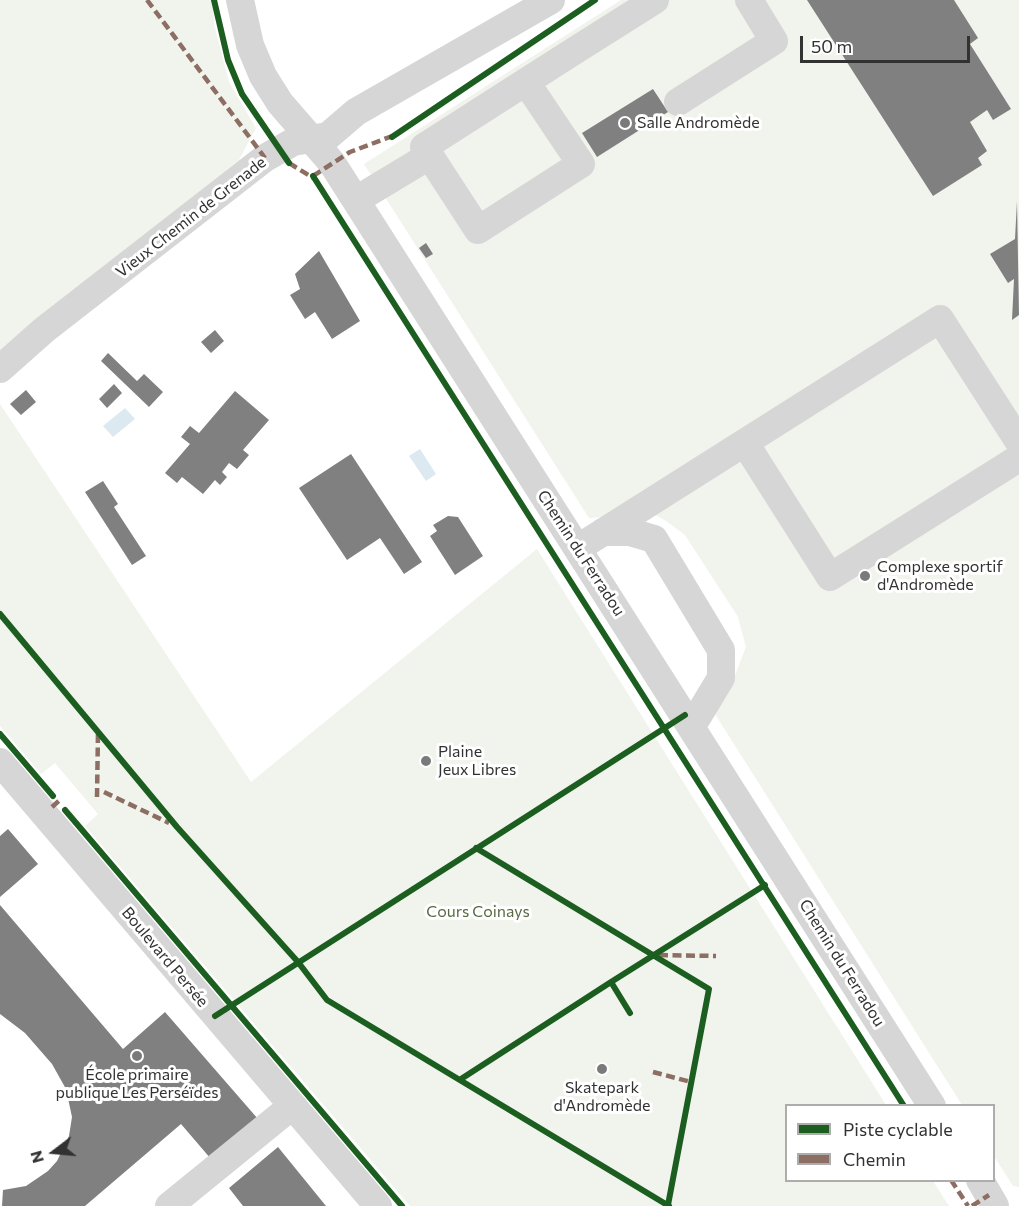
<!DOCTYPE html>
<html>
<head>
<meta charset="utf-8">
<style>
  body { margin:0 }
  #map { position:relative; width:1019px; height:1206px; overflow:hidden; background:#fff; font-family:Commissioner,sans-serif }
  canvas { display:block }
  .legend { position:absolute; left:785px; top:1104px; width:210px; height:78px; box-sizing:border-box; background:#fff; border:2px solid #adadad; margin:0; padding:8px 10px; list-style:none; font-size:18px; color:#323232 }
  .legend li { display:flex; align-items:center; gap:12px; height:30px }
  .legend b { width:30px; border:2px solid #adadad }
  .north { position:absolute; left:24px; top:1122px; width:60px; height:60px; -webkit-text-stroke:4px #fff; paint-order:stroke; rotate:254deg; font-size:16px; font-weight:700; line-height:24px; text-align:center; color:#323232 }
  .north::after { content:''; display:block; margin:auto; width:21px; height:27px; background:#323232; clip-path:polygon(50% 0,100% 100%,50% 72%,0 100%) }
  .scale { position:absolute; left:800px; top:36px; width:170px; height:27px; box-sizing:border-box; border:3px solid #323232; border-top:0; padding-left:8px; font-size:18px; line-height:21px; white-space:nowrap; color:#323232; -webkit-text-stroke:4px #fff; paint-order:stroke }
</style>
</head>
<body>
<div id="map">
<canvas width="1019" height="1206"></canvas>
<ul class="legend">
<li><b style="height:8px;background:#1b5e20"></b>Piste cyclable</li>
<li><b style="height:8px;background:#8d6e63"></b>Chemin</li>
</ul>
<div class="north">N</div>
<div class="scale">50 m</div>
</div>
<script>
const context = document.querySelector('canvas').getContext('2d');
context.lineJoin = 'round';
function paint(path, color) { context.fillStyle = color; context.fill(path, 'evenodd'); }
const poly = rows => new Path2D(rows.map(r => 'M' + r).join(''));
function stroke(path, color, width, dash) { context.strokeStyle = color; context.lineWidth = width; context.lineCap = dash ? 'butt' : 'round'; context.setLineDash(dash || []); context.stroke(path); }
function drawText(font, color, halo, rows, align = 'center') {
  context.font = font + ' Commissioner,sans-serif'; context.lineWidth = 6; context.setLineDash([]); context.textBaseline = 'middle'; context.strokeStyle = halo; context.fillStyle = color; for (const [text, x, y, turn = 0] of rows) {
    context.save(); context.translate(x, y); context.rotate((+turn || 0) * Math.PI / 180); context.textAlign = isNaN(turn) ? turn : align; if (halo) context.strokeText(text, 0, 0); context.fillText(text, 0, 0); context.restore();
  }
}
paint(poly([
  [0,0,213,0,214,24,229,82,256,128,239,160,0,354],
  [621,0,1019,0,1019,1187,1013,1186,994,1156,994,1106,962,1105,715,714,731,686,746,647,738,617,685,535,666,521,654,514,589,518,364,164],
  [0,404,251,782,537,549,886,1105,786,1106,786,1180,933,1181,949,1206,410,1206,85,826,98,814,55,763,41,774,0,726]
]), '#f1f3ed');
paint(poly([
  [125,408,135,419,113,437,103,426],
  [420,449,436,474,426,481,409,456]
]), '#dce9f0');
paint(poly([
  [807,0,954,0,978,38,970,44,1011,109,993,120,987,110,970,122,987,151,978,158,982,165,933,196],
  [653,89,668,112,597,157,582,133],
  [1017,201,1019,315,1012,320,1014,279,1008,283,990,254,1015,239],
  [426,243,433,254,426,258,419,248],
  [319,251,360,321,332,339,315,312,305,319,290,295,300,289,295,274],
  [215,330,224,341,211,353,201,342],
  [108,353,137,381,144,374,163,392,149,407,101,361],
  [114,384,122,393,107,408,99,399],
  [26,390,36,402,21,415,10,404],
  [235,391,269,420,243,450,249,455,237,469,229,463,222,472,227,477,220,485,215,480,203,494,182,477,177,483,165,473,190,444,181,437,190,426,199,433],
  [351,454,422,562,404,574,380,538,347,560,299,488],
  [103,481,118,504,114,507,146,556,132,565,85,492],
  [448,516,458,517,483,556,455,575,430,536,437,531,433,525],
  [8,829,38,864,0,897,0,836],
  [0,905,123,1049,165,1012,258,1119,211,1159,181,1124,85,1206,2,1206,3,1190,26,1186,48,1171,57,1161,69,1136,72,1117,66,1089,52,1064,25,1033,0,1014],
  [278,1147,326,1206,243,1206,229,1188]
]), '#808080');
stroke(poly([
  [240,0,250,45,263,76,280,103,332,163,932,1106],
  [526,82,581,164,478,230,424,147,571,53,655,0],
  [678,102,774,41,749,0],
  [356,200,429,156],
  [0,369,44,330,265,158,293,142,328,136,356,112,551,0],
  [745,443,830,577,1019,458],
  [603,532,630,532,654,539,721,650,721,678,692,726],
  [578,548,940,319,1019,442],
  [0,762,378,1206],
  [980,1180,995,1206],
  [169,1206,292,1106]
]), '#d6d6d6', 28);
stroke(poly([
  [147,0,265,158],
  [289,163,315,179],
  [313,176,350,152,395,135],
  [104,792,169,823],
  [97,797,98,732],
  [52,807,62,798],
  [659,955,716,956],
  [653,1072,691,1082],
  [951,1180,968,1206],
  [972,1206,989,1195]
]), '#8d6e63', 4.5, [9, 4.5]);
stroke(poly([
  [214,0,228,60,242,94,289,163],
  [392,137,595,0],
  [313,176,904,1106],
  [0,614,177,827,298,962,327,1000,669,1206],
  [0,734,53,796],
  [65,810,402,1206],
  [476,848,709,989,668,1205],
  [630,1013,611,982,765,885],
  [215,1016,685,715],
  [461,1079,611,982]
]), '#1b5e20', 6);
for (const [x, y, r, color] of [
  [625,123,6,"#7a7a7a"],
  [865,576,6,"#7a7a7a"],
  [426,761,6,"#7a7a7a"],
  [137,1056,6,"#7a7a7a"],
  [602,1069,6,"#7a7a7a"]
]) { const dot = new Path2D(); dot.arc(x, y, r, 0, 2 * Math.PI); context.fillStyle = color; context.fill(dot); stroke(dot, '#fff', 2); }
drawText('16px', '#323232', '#fff', [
  ["Salle Andromède",637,123],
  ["Complexe sportif",877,567],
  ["d'Andromède",877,585],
  ["Plaine",438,752],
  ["Jeux Libres",438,770],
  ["École primaire",137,1075,"center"],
  ["publique Les Perséïdes",137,1093,"center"],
  ["Skatepark",602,1088,"center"],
  ["d'Andromède",602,1106,"center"]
], 'left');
drawText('16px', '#323232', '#fff', [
  ["Vieux Chemin de Grenade",191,217,-38],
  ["Chemin du Ferradou",581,553,57],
  ["Boulevard Persée",165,957,50],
  ["Chemin du Ferradou",842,963,58]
]);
drawText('16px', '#576b42', '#fff', [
  ["Cours Coinays",478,912]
]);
</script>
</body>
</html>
